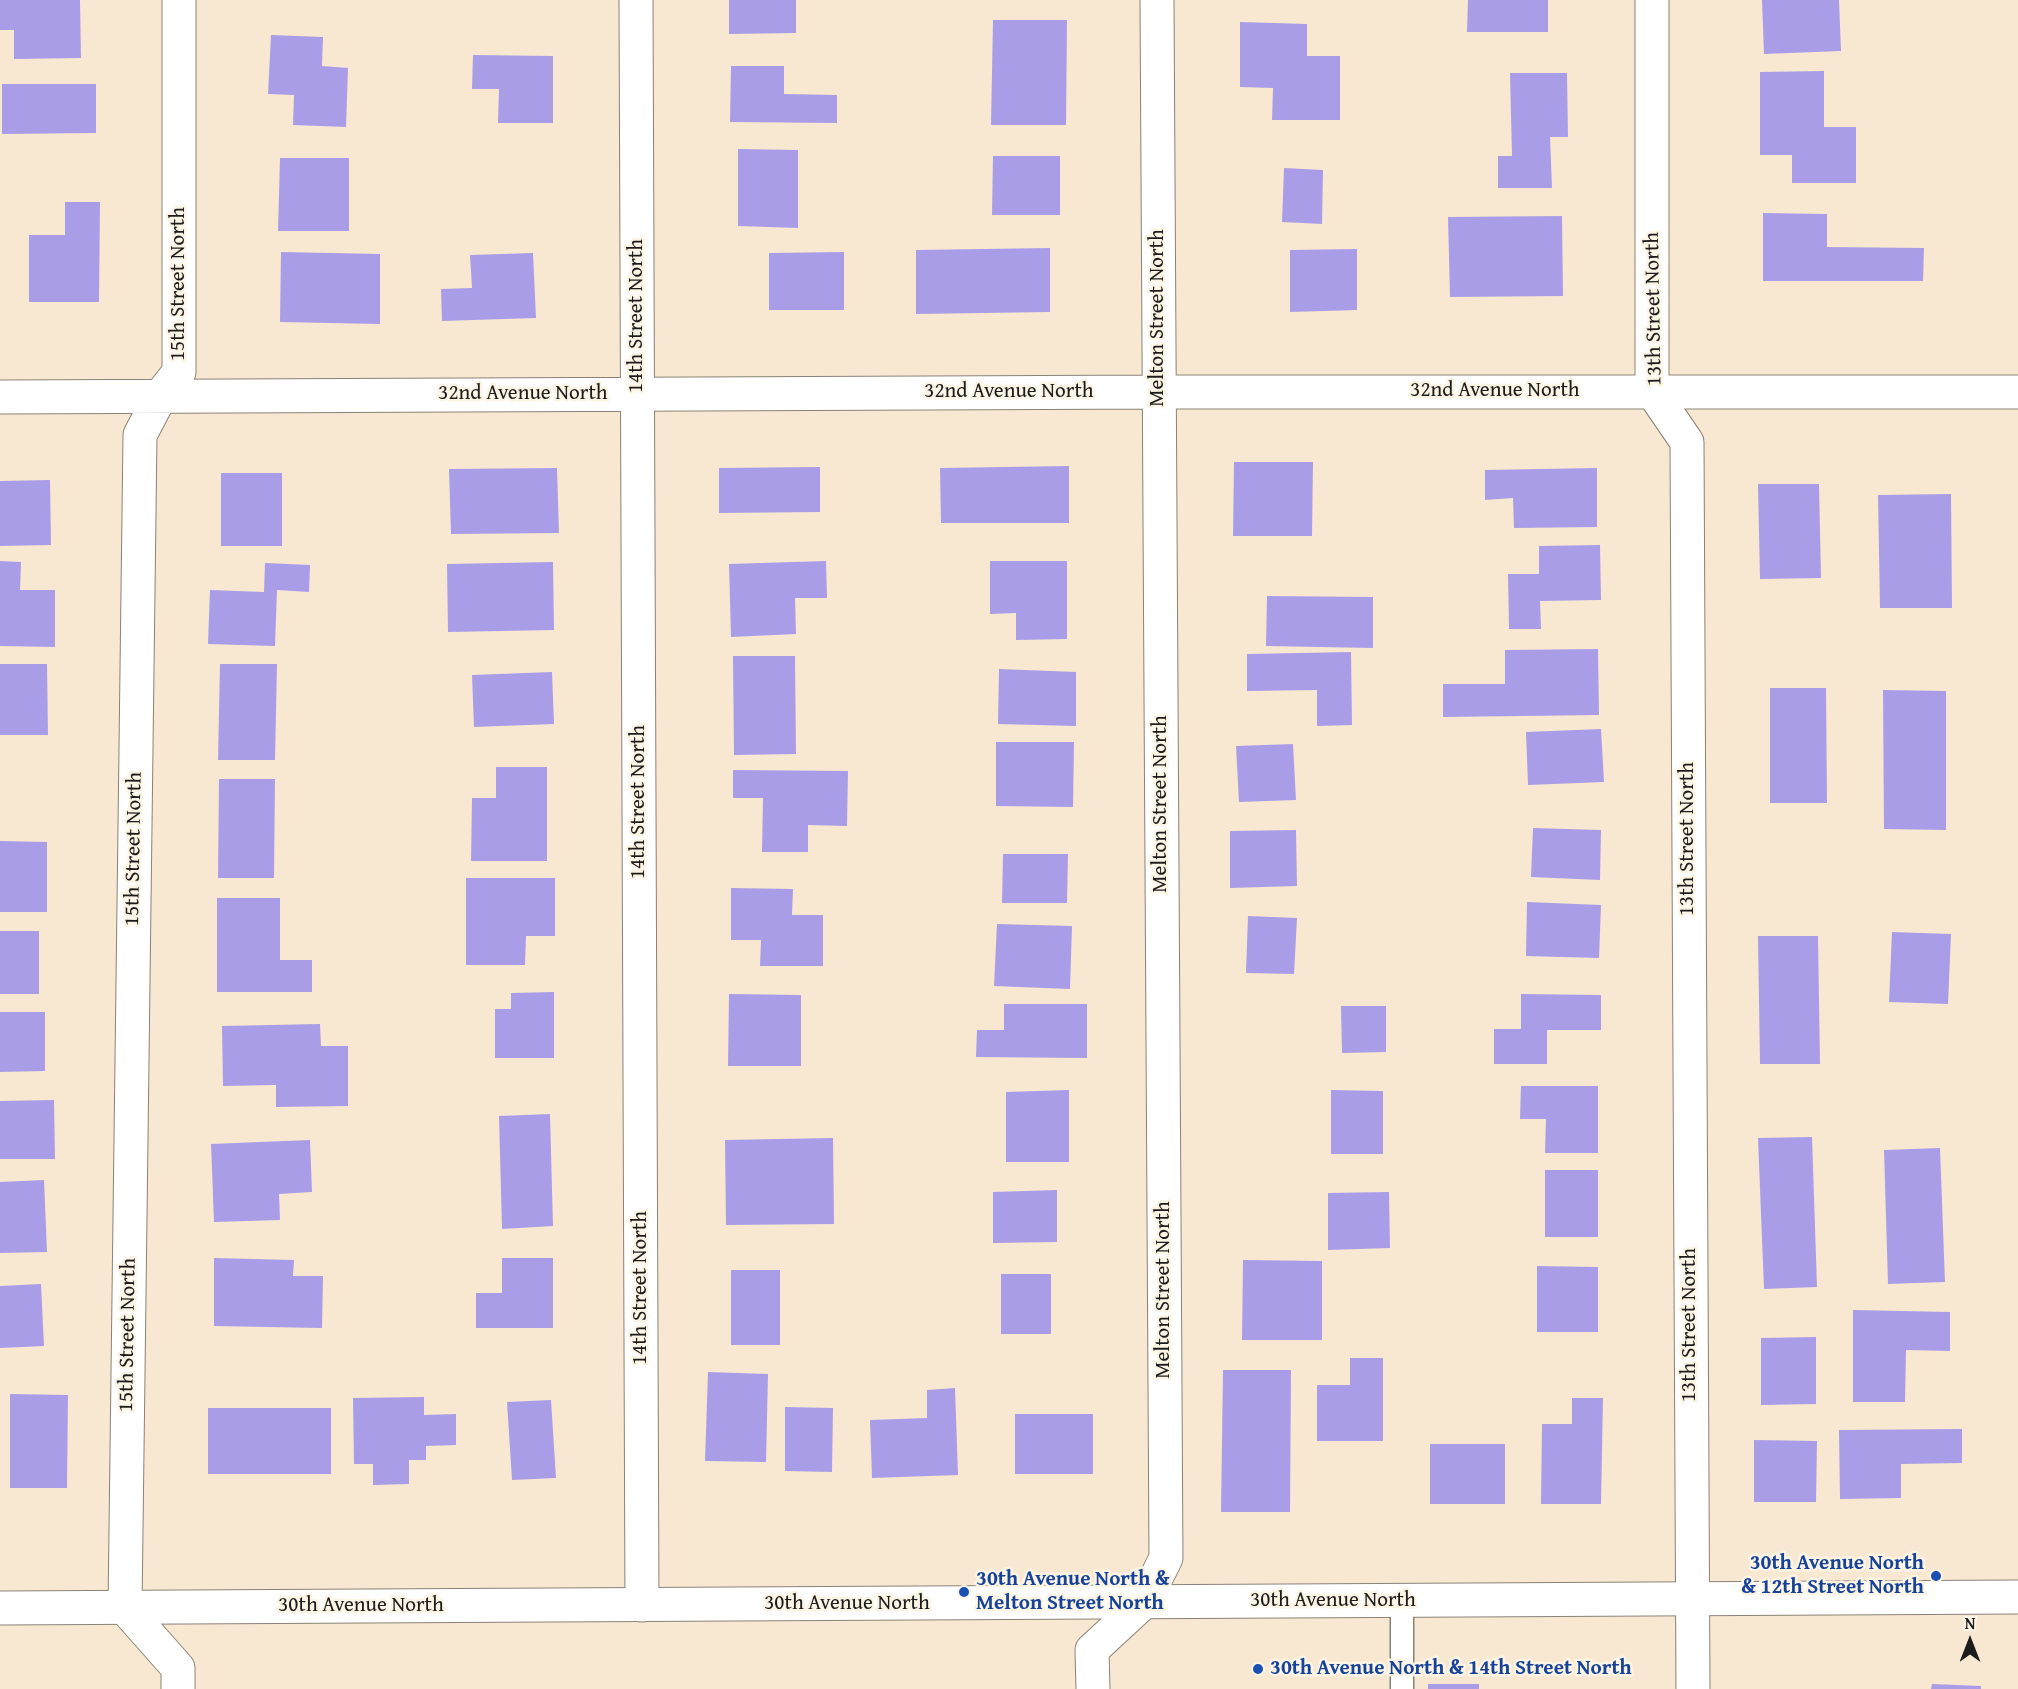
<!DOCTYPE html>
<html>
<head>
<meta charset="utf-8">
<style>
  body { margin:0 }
  #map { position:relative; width:2018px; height:1689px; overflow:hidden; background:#f8e8d2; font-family:"Gentium Book Plus",serif }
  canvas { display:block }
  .north { position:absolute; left:1940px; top:1611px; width:60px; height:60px; -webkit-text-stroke:4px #fcf5e5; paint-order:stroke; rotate:0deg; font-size:16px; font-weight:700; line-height:24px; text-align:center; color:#1c1c1c }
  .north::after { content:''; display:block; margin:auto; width:21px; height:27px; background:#1c1c1c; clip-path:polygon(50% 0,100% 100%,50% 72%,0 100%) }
</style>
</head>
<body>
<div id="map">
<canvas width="2018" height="1689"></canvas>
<div class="north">N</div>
</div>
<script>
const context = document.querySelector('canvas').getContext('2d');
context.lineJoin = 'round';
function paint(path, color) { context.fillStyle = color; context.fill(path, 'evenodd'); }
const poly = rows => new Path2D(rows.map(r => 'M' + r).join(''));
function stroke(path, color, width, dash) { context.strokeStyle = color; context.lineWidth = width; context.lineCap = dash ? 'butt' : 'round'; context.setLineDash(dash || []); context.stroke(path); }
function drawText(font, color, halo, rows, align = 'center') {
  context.font = font + ' "Gentium Book Plus",serif'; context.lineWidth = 5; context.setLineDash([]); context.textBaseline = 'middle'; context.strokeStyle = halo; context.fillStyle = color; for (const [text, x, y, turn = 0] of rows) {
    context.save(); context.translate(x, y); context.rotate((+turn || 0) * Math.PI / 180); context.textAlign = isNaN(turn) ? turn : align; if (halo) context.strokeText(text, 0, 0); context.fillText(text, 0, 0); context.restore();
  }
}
paint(poly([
  [0,0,80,0,81,58,14,59,14,30,0,30],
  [729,0,796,0,796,33,729,34],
  [1468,0,1548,0,1548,32,1467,32],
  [1762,0,1839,0,1841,51,1764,54],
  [993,20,1067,20,1066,125,991,125],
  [1240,22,1307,24,1307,56,1340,56,1340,120,1272,120,1273,88,1240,87],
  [271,35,323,37,322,66,348,68,346,127,293,125,294,95,268,94],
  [473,55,553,56,553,123,498,123,499,89,472,89],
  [731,66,784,66,784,94,837,95,837,123,730,122],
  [1824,71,1824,127,1856,127,1856,183,1792,183,1792,155,1760,155,1760,72],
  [1510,73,1567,73,1568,137,1550,137,1552,188,1498,188,1498,156,1512,156],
  [2,84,96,84,96,133,2,134],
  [738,149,798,150,798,228,738,226],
  [993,156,1060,156,1060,215,992,215],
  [280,158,349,158,349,231,278,231],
  [1284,168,1323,170,1322,224,1282,222],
  [65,202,100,202,99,302,29,302,29,235,65,235],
  [1763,213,1827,214,1827,247,1924,248,1923,281,1763,281],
  [1562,216,1563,296,1450,297,1448,217],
  [1050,248,1050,312,916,314,916,250],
  [1357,249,1357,310,1290,312,1290,250],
  [281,252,380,254,380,324,280,322],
  [844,252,844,310,769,310,769,253],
  [533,253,536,318,442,321,441,289,472,288,470,255],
  [1234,462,1313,462,1312,536,1233,536],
  [1069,466,1069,523,941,523,940,468],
  [820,467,820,512,719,513,719,468],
  [557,468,559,533,451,534,449,469],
  [1597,468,1597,527,1514,528,1513,498,1485,500,1485,470],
  [221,473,282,473,282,546,221,546],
  [50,480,51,545,0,546,0,481],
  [1758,484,1819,484,1821,578,1760,579],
  [1951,494,1952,608,1880,608,1878,495],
  [1600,545,1601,600,1540,601,1541,629,1509,629,1508,574,1539,574,1539,546],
  [0,561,21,562,20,590,55,590,55,647,0,646],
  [826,561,827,598,795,598,796,634,731,637,729,564],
  [990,561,1067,561,1067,639,1016,640,1016,613,990,614],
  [553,562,554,630,448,632,447,564],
  [265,563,310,565,309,592,277,590,275,646,208,644,210,590,264,592],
  [1267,596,1373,597,1373,648,1266,646],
  [1598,649,1599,715,1443,717,1443,684,1505,684,1505,650],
  [1351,652,1352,725,1317,726,1317,690,1247,691,1247,654],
  [733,656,795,656,796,754,734,755],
  [0,664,47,664,48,735,0,735],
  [220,664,277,664,275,760,218,760],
  [999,669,1076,672,1076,726,998,724],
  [552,672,554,724,474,727,472,675],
  [1770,688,1826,688,1827,803,1770,803],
  [1883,690,1946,691,1946,830,1884,829],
  [1601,729,1604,782,1528,785,1526,732],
  [996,742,1074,742,1073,807,996,806],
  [1293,744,1296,800,1239,802,1236,746],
  [496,767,547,767,547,861,471,861,472,798,496,798],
  [733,770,848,771,847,826,808,825,808,852,762,852,763,798,733,798],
  [219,779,275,779,274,878,218,878],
  [1533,828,1601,830,1600,880,1531,877],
  [1296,830,1297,886,1230,888,1230,831],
  [0,841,47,842,47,912,0,912],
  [1003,854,1068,854,1067,903,1002,903],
  [466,878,555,878,555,936,526,936,525,965,466,965],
  [731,888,793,889,792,915,823,915,823,966,760,966,761,940,731,940],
  [217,898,280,898,280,960,312,960,312,992,217,992],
  [1527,902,1601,905,1599,958,1526,956],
  [1248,916,1297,918,1294,974,1246,973],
  [997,924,1072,926,1070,989,994,986],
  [0,931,39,931,39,994,0,994],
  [1892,932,1951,934,1948,1004,1889,1002],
  [1758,936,1818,936,1820,1064,1760,1064],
  [554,992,554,1058,495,1058,495,1009,511,1009,511,993],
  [729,994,801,995,801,1066,728,1066],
  [1521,994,1601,995,1601,1030,1547,1030,1547,1064,1494,1064,1494,1029,1521,1029],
  [1004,1004,1087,1004,1087,1058,976,1057,977,1030,1004,1030],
  [1341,1006,1386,1006,1386,1052,1342,1053],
  [0,1012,45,1012,45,1071,0,1072],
  [320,1024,321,1046,348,1046,348,1106,276,1107,276,1085,223,1086,222,1026],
  [1521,1086,1598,1086,1598,1153,1545,1153,1546,1119,1520,1119],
  [1069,1090,1069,1162,1006,1162,1006,1092],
  [1331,1090,1383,1091,1383,1154,1331,1154],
  [54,1100,55,1159,0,1159,0,1101],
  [550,1114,553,1226,502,1229,499,1116],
  [1812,1137,1817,1287,1764,1289,1758,1138],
  [833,1138,834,1224,726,1225,725,1140],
  [310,1140,312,1192,279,1194,280,1220,214,1222,211,1144],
  [1940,1148,1945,1282,1888,1284,1884,1150],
  [1545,1170,1598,1170,1598,1237,1545,1237],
  [44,1180,47,1252,0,1253,0,1182],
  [1057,1190,1057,1242,993,1243,993,1192],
  [1389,1192,1390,1248,1328,1250,1328,1193],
  [214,1258,294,1260,293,1276,323,1276,322,1328,214,1326],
  [502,1258,553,1258,553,1328,476,1328,476,1293,502,1293],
  [1243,1260,1322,1261,1322,1340,1242,1340],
  [1537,1266,1598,1267,1598,1332,1537,1332],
  [731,1270,780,1270,780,1345,731,1345],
  [1001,1274,1051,1274,1051,1334,1001,1334],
  [41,1284,44,1346,0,1348,0,1286],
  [1853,1310,1950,1312,1950,1351,1906,1350,1905,1402,1853,1402],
  [1816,1337,1816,1404,1761,1405,1761,1338],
  [1350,1358,1383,1358,1383,1441,1317,1441,1317,1385,1350,1385],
  [1223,1370,1291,1370,1290,1512,1221,1512],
  [708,1372,768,1374,766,1462,705,1461],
  [955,1388,958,1475,872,1478,870,1420,927,1418,927,1390],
  [10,1394,68,1395,67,1488,10,1488],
  [424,1397,424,1415,456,1414,456,1445,426,1446,426,1460,409,1460,409,1484,373,1485,373,1464,354,1464,353,1398],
  [1572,1398,1603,1398,1601,1504,1541,1504,1542,1424,1572,1424],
  [551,1400,556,1478,512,1480,507,1402],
  [785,1407,833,1408,832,1472,785,1471],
  [208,1408,331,1408,331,1474,208,1474],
  [1015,1414,1093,1414,1093,1474,1015,1474],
  [1962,1429,1962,1463,1901,1464,1901,1498,1840,1499,1839,1430],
  [1754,1440,1817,1441,1816,1502,1754,1502],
  [1430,1444,1505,1444,1505,1504,1430,1504],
  [1428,1684,1479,1684,1479,1689,1428,1689],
  [1932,1684,1981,1686,1981,1689,1931,1689]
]), '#aa9de7');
const lane = poly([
  [1402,1601,1402,1689]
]);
const street = poly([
  [636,0,642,1605],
  [1652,0,1652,391,1687,442,1693,1689],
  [0,397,1158,392,2018,392],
  [178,1689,178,1668,125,1608,140,435,161,395,179,372,179,0],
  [1093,1689,1092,1650,1144,1602,1166,1558,1157,0]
]);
const secondary = poly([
  [0,1608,2018,1597]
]);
stroke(lane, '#8a8277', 25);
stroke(street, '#8a8277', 35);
stroke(secondary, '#8a8277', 35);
stroke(lane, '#fff', 22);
stroke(street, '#fff', 33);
stroke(secondary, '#fff', 33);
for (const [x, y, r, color] of [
  [1936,1576,6,"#1a4fb4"],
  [964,1592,6,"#1a4fb4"],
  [1258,1669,6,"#1a4fb4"]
]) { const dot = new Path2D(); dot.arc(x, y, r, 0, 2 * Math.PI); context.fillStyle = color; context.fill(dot); stroke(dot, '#fcf5e5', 2); }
drawText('21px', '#1c1c1c', '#fcf5e5', [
  ["15th Street North",179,284,-90],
  ["13th Street North",1654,309,-91],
  ["14th Street North",637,316,-90],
  ["Melton Street North",1158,318,-90],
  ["32nd Avenue North",1495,391],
  ["32nd Avenue North",1009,392],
  ["32nd Avenue North",523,394],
  ["14th Street North",639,802,-90],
  ["Melton Street North",1161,804,-90],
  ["13th Street North",1688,839,-90],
  ["15th Street North",134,849,-89],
  ["14th Street North",641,1288,-90],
  ["Melton Street North",1164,1290,-90],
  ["13th Street North",1690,1325,-90],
  ["15th Street North",128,1335,-89],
  ["30th Avenue North",1333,1601],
  ["30th Avenue North",847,1604],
  ["30th Avenue North",361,1606]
]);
drawText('bold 21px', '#164399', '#fcf5e5', [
  ["30th Avenue North",1924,1564,"right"],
  ["& 12th Street North",1924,1588,"right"],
  ["30th Avenue North &",976,1580],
  ["Melton Street North",976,1604],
  ["30th Avenue North & 14th Street North",1270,1669]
], 'left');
</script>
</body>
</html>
